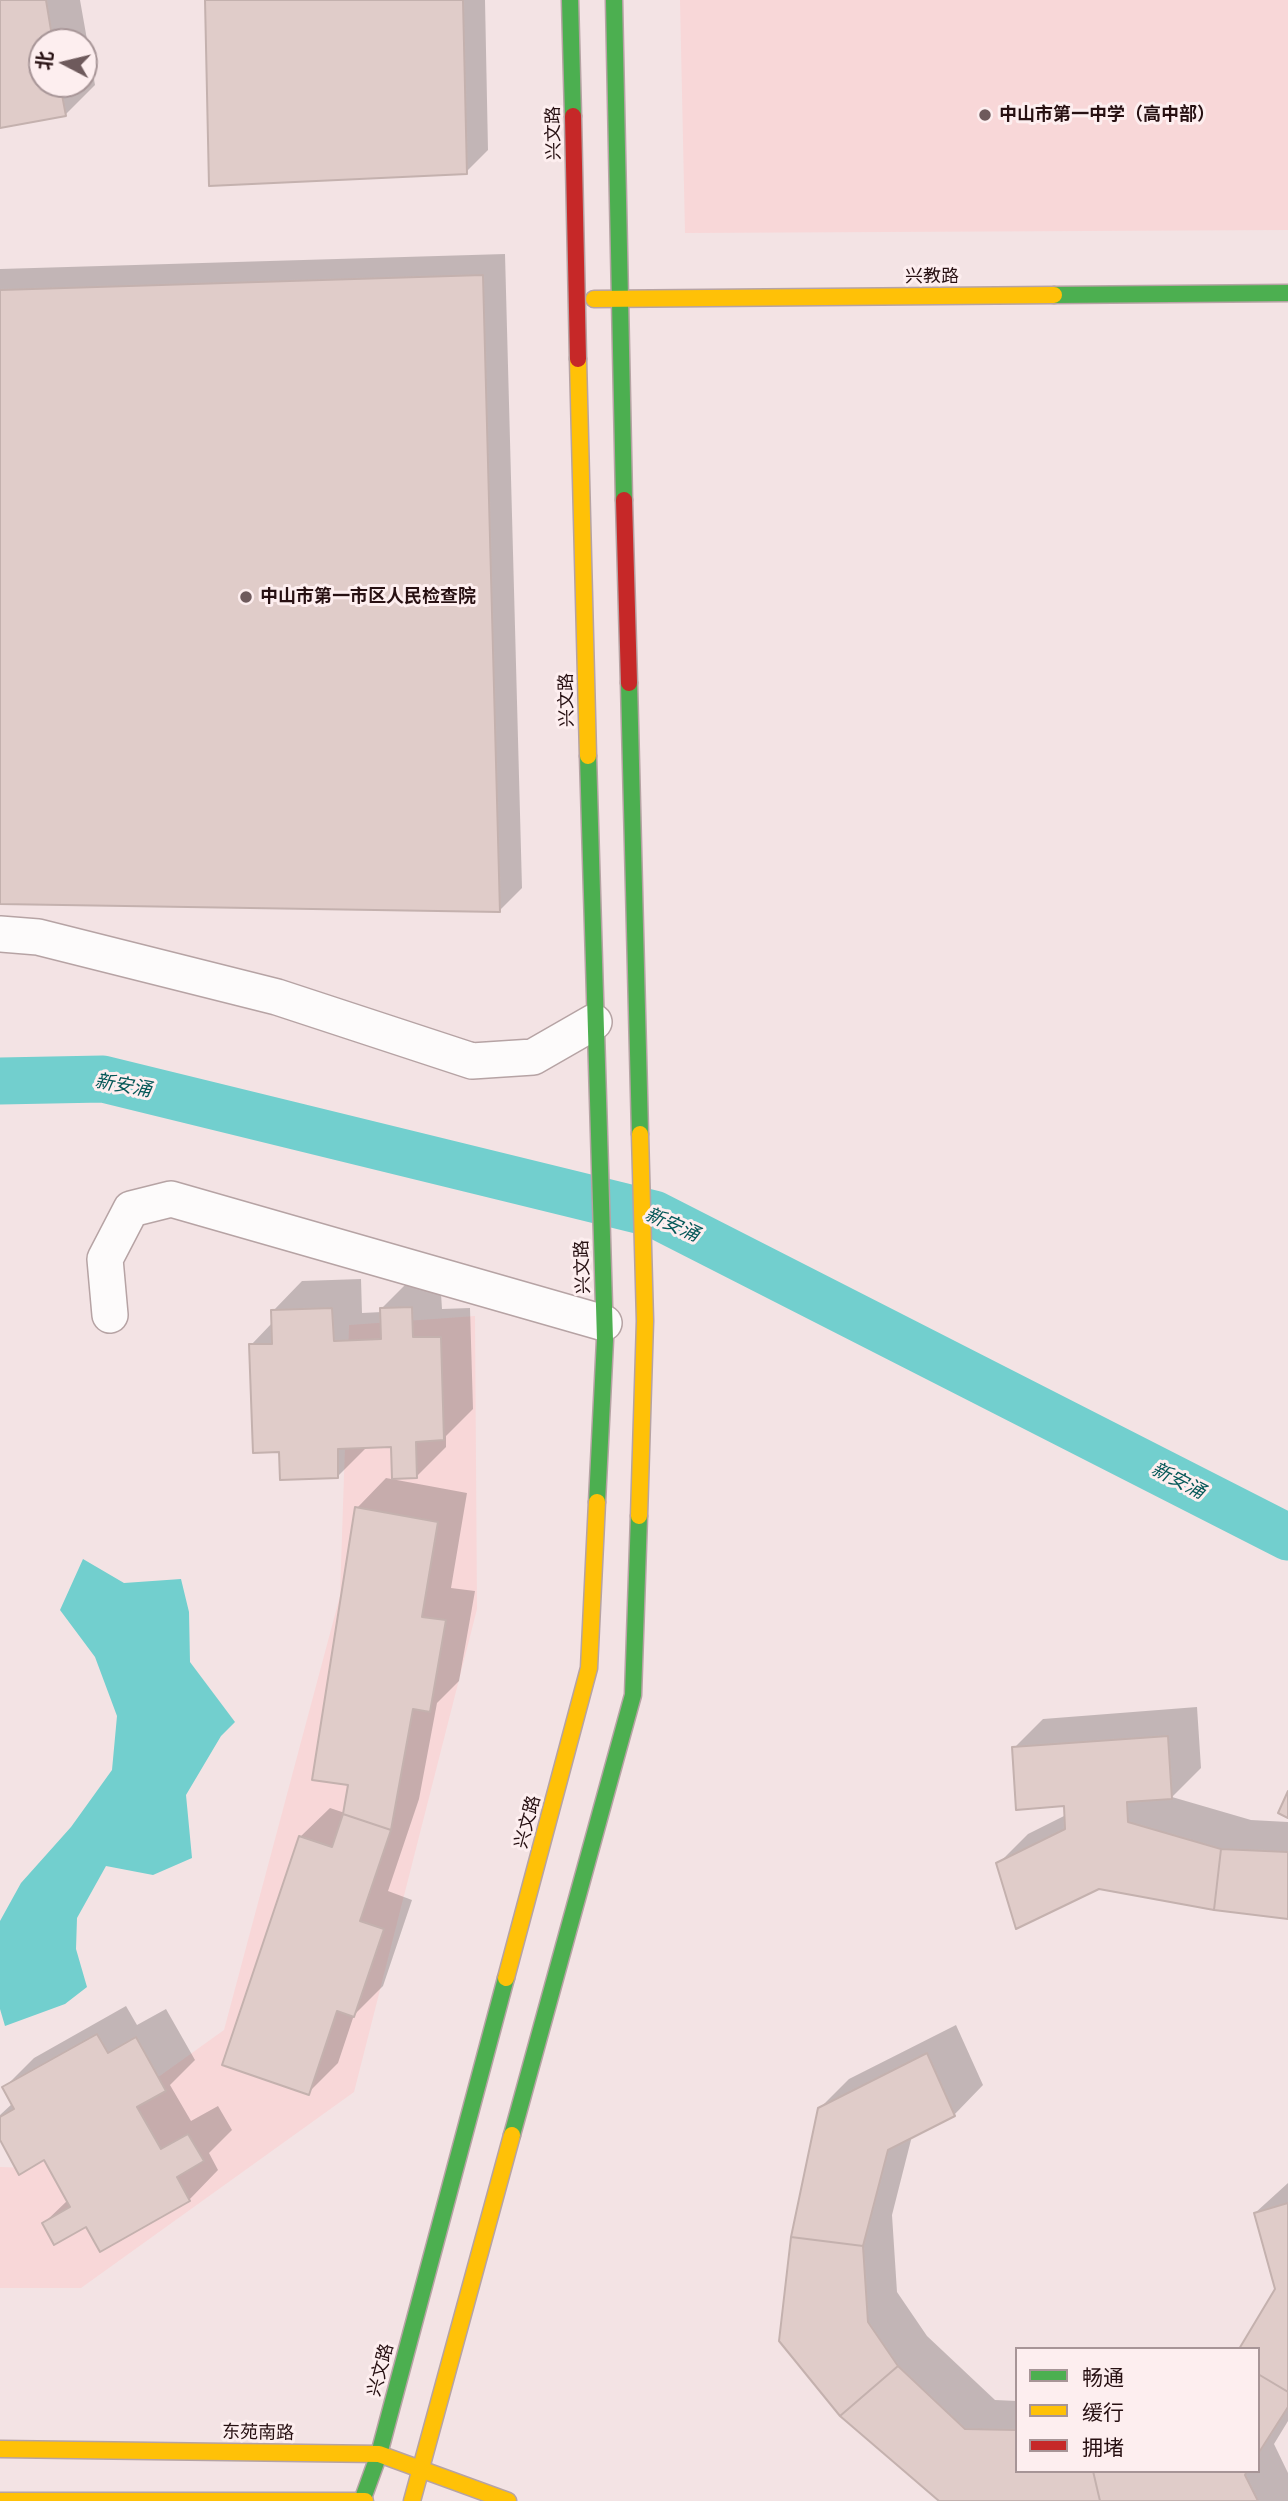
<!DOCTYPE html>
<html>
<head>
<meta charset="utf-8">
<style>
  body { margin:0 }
  #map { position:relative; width:1288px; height:2501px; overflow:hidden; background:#f3e3e4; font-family:"IBM Plex Sans","Noto Sans SC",sans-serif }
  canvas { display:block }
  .legend { position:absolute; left:1015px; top:2347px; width:245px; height:126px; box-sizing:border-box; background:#fdeeef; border:2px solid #a79597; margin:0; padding:9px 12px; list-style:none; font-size:21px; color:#271012 }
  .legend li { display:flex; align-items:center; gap:14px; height:35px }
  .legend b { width:35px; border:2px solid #a79597 }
  .north { position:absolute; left:28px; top:28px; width:70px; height:70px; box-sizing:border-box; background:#fdeeef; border:2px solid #a79597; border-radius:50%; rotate:277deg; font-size:19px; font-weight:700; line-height:28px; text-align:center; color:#271012 }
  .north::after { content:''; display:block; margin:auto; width:24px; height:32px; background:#6e5a5c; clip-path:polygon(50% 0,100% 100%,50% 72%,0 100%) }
</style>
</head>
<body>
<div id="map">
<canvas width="1288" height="2501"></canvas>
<ul class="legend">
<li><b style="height:9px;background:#4caf50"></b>畅通</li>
<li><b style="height:9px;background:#ffc107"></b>缓行</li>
<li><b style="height:9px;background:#c62828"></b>拥堵</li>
</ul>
<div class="north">北</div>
</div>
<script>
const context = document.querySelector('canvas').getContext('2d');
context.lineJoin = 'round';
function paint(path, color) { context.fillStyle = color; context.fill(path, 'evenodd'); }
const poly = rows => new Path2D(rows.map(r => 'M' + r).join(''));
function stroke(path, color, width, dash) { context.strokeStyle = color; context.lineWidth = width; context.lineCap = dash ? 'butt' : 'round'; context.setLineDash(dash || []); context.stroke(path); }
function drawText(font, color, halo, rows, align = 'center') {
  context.font = font + ' "IBM Plex Sans","Noto Sans SC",sans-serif'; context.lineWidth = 6; context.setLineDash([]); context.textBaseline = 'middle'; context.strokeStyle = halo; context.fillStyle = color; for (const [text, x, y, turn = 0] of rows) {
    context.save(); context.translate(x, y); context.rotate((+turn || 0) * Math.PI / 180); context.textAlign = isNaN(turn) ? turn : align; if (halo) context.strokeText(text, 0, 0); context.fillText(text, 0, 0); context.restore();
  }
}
paint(poly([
  [680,0,1288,0,1288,230,685,233],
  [475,1316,477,1609,354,2092,81,2288,0,2288,0,2167,31,2168,224,2030,340,1596,349,1325]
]), '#f8d7d8');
paint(poly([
  [83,1559,124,1583,181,1579,189,1612,190,1662,235,1722,221,1736,186,1795,192,1858,153,1875,106,1866,77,1918,76,1949,87,1987,65,2004,5,2026,0,2009,0,1921,21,1883,71,1827,112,1770,117,1716,95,1657,60,1610]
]), '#72cfce');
paint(poly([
  [0,0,80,0,95,85,65,115,0,126],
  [42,42,84,42,84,84,42,84],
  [207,0,485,0,488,150,466,172],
  [505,254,522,888,500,910,0,902,0,269],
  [440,1278,442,1309,470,1308,473,1409,446,1436,446,1447,417,1476,392,1445,368,1446,338,1476,281,1451,251,1345,273,1322,273,1311,302,1281,361,1279,362,1313,382,1312,382,1308,411,1279],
  [386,1478,467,1493,451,1588,475,1591,459,1681,437,1703,419,1799,388,1891,412,1900,383,1986,354,2015,338,2063,308,2093,300,1837,330,1808,345,1813,350,1784,357,1508],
  [1197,1707,1201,1768,1172,1797,1251,1820,1288,1822,1288,1917,998,1864,1028,1834,1066,1815,1066,1805,1014,1748,1043,1719],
  [126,2006,137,2025,166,2009,195,2060,170,2085,191,2121,218,2106,232,2130,209,2153,218,2170,189,2200,87,2225,44,2223,68,2200,44,2158,0,2137,0,2115,13,2103,4,2088,34,2058],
  [956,2025,983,2085,954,2115,912,2136,892,2215,897,2292,927,2336,995,2400,1017,2401,1017,2471,1258,2471,1258,2349,1277,2289,1255,2213,1288,2183,1288,2421,1274,2444,1288,2473,1288,2501,942,2501,842,2415,819,2109,849,2079]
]), '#0003');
stroke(poly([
  [0,1081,103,1079,654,1214,1288,1537]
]), '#72cfce', 47);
const building = poly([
  [0,0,46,0,53,42,42,42,42,84,60,84,66,116,0,128,0,0],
  [205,0,463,0,467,174,209,186,205,0],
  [483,275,500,912,0,904,0,290,483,275],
  [412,1307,413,1337,441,1337,444,1440,416,1442,417,1478,392,1479,391,1447,338,1449,338,1478,280,1480,279,1452,253,1453,249,1344,272,1344,271,1310,332,1308,334,1341,381,1339,380,1308,412,1307],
  [355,1507,438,1522,422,1617,446,1620,430,1712,413,1709,391,1830,343,1814,348,1785,312,1780,355,1507],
  [1168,1736,1172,1799,1127,1802,1128,1822,1221,1849,1214,1910,1099,1889,1016,1929,996,1863,1065,1829,1064,1806,1016,1810,1012,1747,1168,1736],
  [1288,1791,1288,1818,1278,1813,1288,1791],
  [343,1814,391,1830,360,1921,384,1929,354,2017,337,2011,309,2095,222,2065,299,1836,332,1847,343,1814],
  [1221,1849,1288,1852,1288,1919,1214,1910,1221,1849],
  [97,2034,108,2053,136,2037,166,2091,137,2107,161,2149,188,2134,204,2161,177,2177,190,2201,100,2252,86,2227,54,2245,42,2223,70,2207,44,2160,19,2175,0,2140,0,2117,14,2109,2,2087,97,2034],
  [927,2053,955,2116,888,2150,863,2246,791,2237,818,2108,927,2053],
  [1288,2203,1288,2392,1258,2374,1258,2349,1239,2349,1275,2289,1254,2213,1288,2203],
  [791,2237,863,2246,868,2322,898,2366,840,2416,779,2341,791,2237],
  [898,2366,965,2429,1017,2430,1017,2471,1093,2471,1100,2501,939,2501,840,2416,898,2366],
  [1258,2374,1288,2392,1288,2407,1258,2454,1258,2374],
  [1093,2471,1247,2471,1245,2475,1258,2501,1100,2501,1093,2471]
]);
paint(building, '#e0ccc9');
stroke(building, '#c4b1ae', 2);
const street = poly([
  [0,934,38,937,277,997,472,1061,533,1057,594,1022],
  [110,1315,105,1259,131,1209,171,1199,604,1323]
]);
const fast = poly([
  [570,0,573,116],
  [614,0,624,500],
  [1054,295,1288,293],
  [629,683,640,1134],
  [588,756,605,1340,597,1502],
  [512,2135,633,1695,639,1516],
  [362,2501,379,2454,506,1978]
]);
const slow = poly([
  [594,299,1054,295],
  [578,359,588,756],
  [639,1516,645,1321,640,1134],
  [506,1978,589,1668,597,1502],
  [0,2449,379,2454,508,2501],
  [0,2501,365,2501],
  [412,2501,512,2135]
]);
const jam = poly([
  [573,116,578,359],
  [624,500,629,683]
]);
stroke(street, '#b6a3a4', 38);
stroke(fast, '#b6a3a4', 19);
stroke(slow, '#b6a3a4', 19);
stroke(jam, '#b6a3a4', 19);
stroke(street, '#fdfbfb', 35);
stroke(fast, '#4caf50', 16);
stroke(slow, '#ffc107', 16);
stroke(jam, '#c62828', 16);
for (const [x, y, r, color] of [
  [985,115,7,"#6e5a5c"],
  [246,597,7,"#6e5a5c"]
]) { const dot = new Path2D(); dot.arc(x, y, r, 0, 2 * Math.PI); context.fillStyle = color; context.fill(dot); stroke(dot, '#fdeeef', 2.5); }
drawText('bold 18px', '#271012', '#fdeeef', [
  ["中山市第一中学（高中部）",999,115],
  ["中山市第一市区人民检查院",260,597]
], 'left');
drawText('18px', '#271012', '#fdeeef', [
  ["兴文路",554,133,-91],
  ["兴教路",932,277],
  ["兴文路",567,700,-91],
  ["兴文路",583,1267,-92],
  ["兴文路",528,1822,-75],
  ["兴文路",381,2370,-75],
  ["东苑南路",258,2433,1]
]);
drawText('italic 19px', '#055858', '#fdeeef', [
  ["新安涌",123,1086,10],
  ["新安涌",672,1225,24],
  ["新安涌",1178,1481,27]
]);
</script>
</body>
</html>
